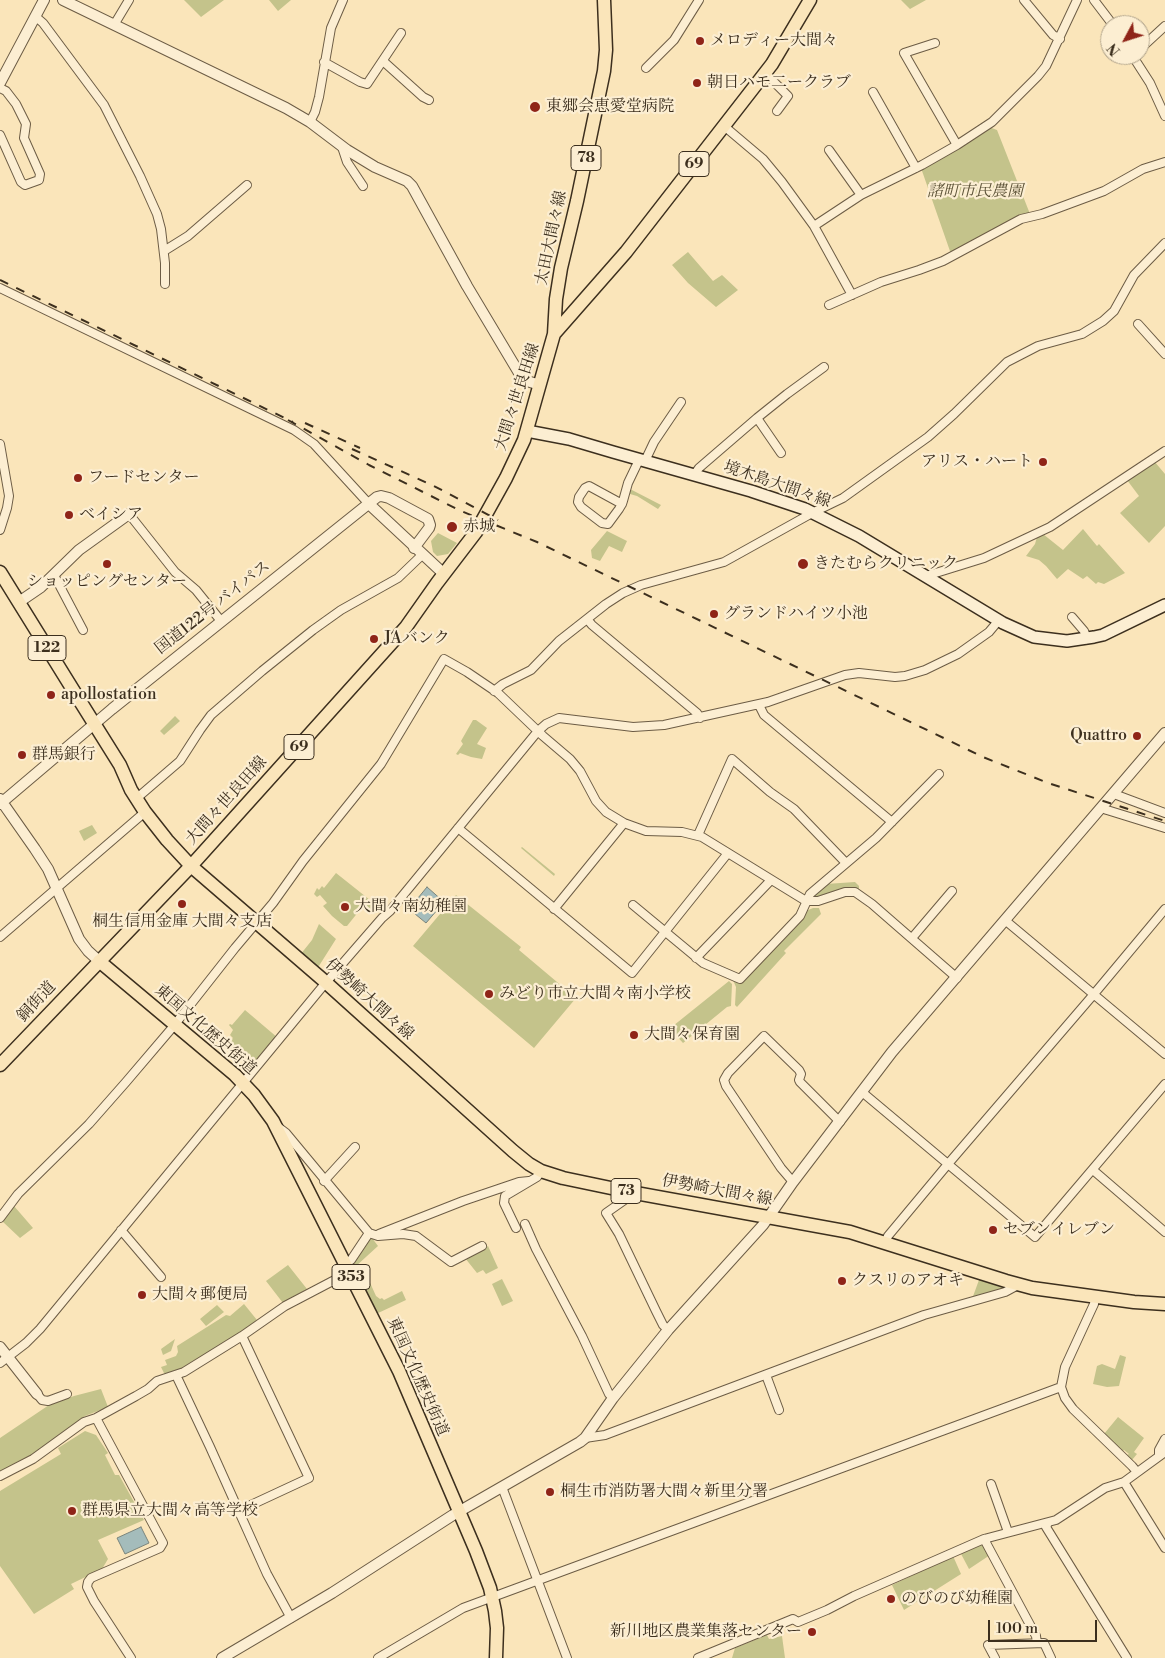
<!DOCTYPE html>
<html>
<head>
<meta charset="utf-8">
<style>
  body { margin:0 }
  #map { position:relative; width:1165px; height:1658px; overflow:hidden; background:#fae5ba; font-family:"Libre Bodoni",serif }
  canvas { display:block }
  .north { position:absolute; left:1100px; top:15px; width:50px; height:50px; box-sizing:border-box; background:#fceed2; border:1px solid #afa28a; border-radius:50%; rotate:230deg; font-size:14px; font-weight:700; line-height:20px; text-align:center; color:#3c2f1e }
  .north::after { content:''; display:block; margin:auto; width:18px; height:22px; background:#8f2418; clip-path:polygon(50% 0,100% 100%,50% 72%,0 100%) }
  .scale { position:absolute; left:988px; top:1620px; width:109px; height:22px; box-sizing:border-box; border:2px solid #3c2f1e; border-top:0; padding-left:6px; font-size:15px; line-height:18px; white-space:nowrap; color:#3c2f1e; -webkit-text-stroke:4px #fceed2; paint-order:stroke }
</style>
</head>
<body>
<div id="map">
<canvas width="1165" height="1658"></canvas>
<div class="north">N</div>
<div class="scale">100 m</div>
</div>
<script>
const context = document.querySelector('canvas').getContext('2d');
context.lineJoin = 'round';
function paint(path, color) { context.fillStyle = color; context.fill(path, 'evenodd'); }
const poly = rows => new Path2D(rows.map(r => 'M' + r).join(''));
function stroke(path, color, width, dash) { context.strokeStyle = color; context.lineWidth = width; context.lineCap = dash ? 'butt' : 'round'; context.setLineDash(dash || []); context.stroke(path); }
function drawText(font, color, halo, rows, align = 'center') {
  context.font = font + ' "Libre Bodoni","Noto Serif JP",serif'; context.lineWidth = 4.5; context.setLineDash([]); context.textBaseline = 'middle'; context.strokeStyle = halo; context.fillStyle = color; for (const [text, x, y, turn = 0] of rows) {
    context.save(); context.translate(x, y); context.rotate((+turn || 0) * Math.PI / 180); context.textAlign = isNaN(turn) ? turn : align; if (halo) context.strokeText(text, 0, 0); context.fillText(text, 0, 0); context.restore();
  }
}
paint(poly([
  [184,0,224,0,201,17],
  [269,0,291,0,278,11],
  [901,0,926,0,910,9],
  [989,127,997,130,1030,214,1024,214,1009,222,951,254,921,168],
  [688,252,713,281,722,275,738,290,716,307,688,283,672,265],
  [1154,461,1165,474,1165,526,1149,543,1120,513,1139,496,1127,480],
  [630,489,661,505,658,509,637,496,630,494],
  [1083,529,1097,546,1099,544,1125,573,1104,584,1098,582,1096,584,1087,576,1083,579,1068,569,1057,579,1046,566,1039,560,1026,556,1035,544,1037,537,1043,534,1063,550],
  [607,531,627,541,622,552,609,546,600,561,592,558,591,550],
  [438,533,457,543,448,554,437,556,433,552,431,541],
  [175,716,180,721,164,735,160,731],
  [473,720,476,720,487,728,477,744,486,748,482,759,471,757,460,753,458,755,456,754,463,744,461,741],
  [92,825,97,833,84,841,79,831],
  [522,847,555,874,554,876,521,848],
  [336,873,375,904,377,910,374,914,363,906,347,926,344,926,332,916,323,906,327,903,320,895,317,897,314,894,317,888,319,890,322,886,324,888],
  [855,882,859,886,859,889,848,888,819,897,811,898,826,884],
  [456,895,521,947,519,950,576,998,534,1048,413,946],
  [813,908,819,908,821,914,784,951,786,953,737,1007,735,1005,736,987,732,978,741,983,796,924,806,911],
  [319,924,336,939,317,969,300,955,312,940],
  [729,981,732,984,731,1006,727,1007,683,1043,672,1031,670,1031,668,1030],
  [245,1010,278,1038,253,1067,229,1042,233,1038,230,1035,233,1030,229,1025,230,1024,232,1025],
  [14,1206,33,1228,20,1238,2,1221],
  [369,1238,372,1238,378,1246,355,1267,355,1272,352,1265],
  [488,1246,498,1268,486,1274,483,1270,477,1273,465,1258],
  [288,1265,307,1289,283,1303,266,1281],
  [367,1276,376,1296,380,1299,382,1298,384,1300,402,1291,406,1300,376,1314,358,1280],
  [502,1279,513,1301,502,1306,492,1284],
  [979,1280,980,1280,1008,1288,972,1299],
  [244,1304,257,1320,241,1332,175,1372,167,1375,164,1373,161,1367,167,1365,165,1360,176,1356,178,1352,177,1346,226,1315,230,1316],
  [217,1305,224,1312,206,1326,200,1319],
  [175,1339,171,1351,163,1355,161,1349],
  [1120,1355,1126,1357,1119,1386,1107,1387,1093,1384,1097,1366,1102,1364,1115,1369],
  [101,1389,108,1407,85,1416,29,1460,0,1474,0,1438,49,1405,74,1396],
  [1118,1417,1144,1438,1134,1452,1137,1454,1132,1460,1127,1455,1129,1454,1124,1450,1123,1451,1104,1434],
  [85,1431,96,1435,108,1453,105,1455,115,1475,119,1475,144,1520,98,1540,108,1559,102,1569,71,1584,74,1589,34,1614,0,1566,0,1491,61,1454,58,1448],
  [983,1542,990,1555,969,1569,960,1552],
  [953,1556,961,1574,904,1610,892,1585],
  [767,1635,769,1639,782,1636,785,1658,732,1658,735,1648]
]), '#c4c38b');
const water = poly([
  [427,887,444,902,426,923,409,909,427,887],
  [141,1527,149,1543,125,1554,117,1538,141,1527]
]);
paint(water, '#a4bcbb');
stroke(water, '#7a847c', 1);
const minor = poly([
  [1024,0,1053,35,1060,39],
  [1094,0,1113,25],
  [36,17,43,23,104,105,140,176,157,214,161,229,165,263,165,284],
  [114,25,129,0],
  [935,43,904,53,957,145],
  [1140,49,1165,26],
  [1132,55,1150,83,1165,116],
  [383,61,423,97,429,100],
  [324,62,360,82,367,84,401,33],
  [646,68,674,40,699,0],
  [765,73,788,96,777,111],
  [0,88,6,91,16,104,26,124,24,138,40,174,39,180,25,185,21,182,0,135],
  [873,92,916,168],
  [310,122,315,112,319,97,331,28,343,0],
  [724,126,763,159,782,182,814,226,852,295],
  [342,147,347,162,363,186],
  [829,150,861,195],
  [814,226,861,195,922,165,957,145,992,122,1038,76,1046,66,1077,0],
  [164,251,188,236,247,185],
  [0,288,294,430,314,444,369,504],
  [829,305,881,282,919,270,943,261,1021,219,1042,214,1104,191,1143,169,1165,162],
  [1138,324,1165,354],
  [757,418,781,453],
  [0,444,9,496,7,508,0,530],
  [645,461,654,442,681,402],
  [694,475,699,468,757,418,787,394,824,367],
  [622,504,589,486,585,488,579,497,578,502,581,507,602,523,608,524,619,509,622,504,623,501,628,483,639,460],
  [129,514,175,572,196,590,221,621],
  [54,575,83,630],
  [926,576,984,558,1050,527,1165,451],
  [1072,617,1084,631,1087,639],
  [587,619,592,625,697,713,700,718],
  [494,691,503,684,531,670,559,641,606,604,623,593,641,585,724,562,814,512,843,498,928,437,954,414,1007,362,1038,346,1082,334,1103,321,1114,311,1134,275,1165,243],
  [759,705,764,715,892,822],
  [1114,794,1165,813],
  [137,798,180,761,200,730,211,715,262,671,313,630,341,610,398,578,422,555],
  [1102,808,1107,810,1165,828],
  [458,828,632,973,728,853],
  [698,835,732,759,770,792,794,809,846,863],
  [633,905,703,963,740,979,800,916,810,894,876,838,939,774],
  [554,909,624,823],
  [1006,921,1165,1054],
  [0,937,145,812],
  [912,938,952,891],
  [696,958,771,880],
  [862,1092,1035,1237,1165,1084],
  [278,1127,286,1133,369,1233,378,1236,403,1234,416,1236,451,1262,482,1246],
  [1093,1170,1165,1232],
  [324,1181,355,1147],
  [793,1182,781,1168,726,1086,724,1080,728,1073,764,1036,799,1070,801,1074,799,1080,800,1082,840,1122],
  [630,1192,626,1199,606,1213,619,1234,656,1311,663,1325,668,1330],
  [0,1218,18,1194,89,1124,126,1082,172,1028,235,948,273,903,303,861,381,764,444,659,467,672,498,693,543,736,570,759,580,771,596,801,606,812,624,823,646,831,682,832,702,837,806,901,818,901,845,892,855,892,872,904,957,978],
  [525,1224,536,1249,582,1336,609,1394,613,1398],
  [516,1228,504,1203,505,1196,537,1177,541,1171],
  [121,1230,161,1277],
  [379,1234,463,1201,519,1182,529,1181],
  [885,1243,888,1236,948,1164,1094,994,1165,909],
  [344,1265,351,1260,369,1233],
  [1095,1297,1094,1304,1065,1367,1061,1387,1065,1398,1073,1409,1132,1466,1137,1472],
  [0,1363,26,1343,40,1329,323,986,382,918,390,911,538,731,546,724,559,718,633,727,664,725,768,702,845,675,859,673,895,677,905,676,925,670,958,654,989,632,999,620],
  [176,1375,210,1447,267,1574,291,1618],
  [766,1375,779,1410],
  [37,1394,42,1400,48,1401,67,1394],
  [96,1418,163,1543,160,1548,91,1578,88,1582,87,1587,94,1601,131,1658],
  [585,1438,605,1435,924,1315,1005,1292,1018,1285],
  [1159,1456,1159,1450,1165,1439],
  [0,1476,33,1459,84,1422,96,1418,136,1396,148,1389,157,1381,184,1372,242,1336,285,1306,348,1273],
  [1124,1482,1165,1548],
  [991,1484,1008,1532],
  [502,1487,567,1658],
  [238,1511,309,1478,242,1336],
  [1048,1523,1046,1527,1127,1658],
  [984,1539,1036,1636,1037,1643],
  [378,1658,463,1608,1061,1387],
  [698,1658,793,1619,798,1622,827,1610,854,1596,984,1539,1056,1520,1105,1488,1124,1482,1165,1452],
  [995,1658,988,1645,1044,1643,1051,1658]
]);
const tertiary = poly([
  [63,0,286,108,310,122,347,150,375,167,407,181,412,186,467,286,519,373,527,381,540,385],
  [0,83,44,0],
  [369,504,444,574],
  [19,602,41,587,79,550,129,514],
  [0,799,35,849,48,869,79,939,88,951,99,961],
  [0,804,112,709,377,497,381,496,389,498,428,519,430,525,429,528,414,548],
  [0,1347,37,1394],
  [222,1658,332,1593,453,1515,580,1442,585,1438,613,1398,668,1330,763,1225,793,1182,892,1052,1165,733]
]);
const secondary = poly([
  [527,431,569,439,613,452,751,491,805,509,859,536,1003,623,1034,637,1067,641,1094,637,1103,635,1165,605]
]);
const primary = poly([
  [810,0,772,64,626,252,554,334,524,440,506,478,476,532,437,583,406,627,191,866,322,979,513,1151,529,1164,541,1171,563,1178,630,1192,850,1232,1006,1281,1032,1288,1134,1302,1165,1304],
  [554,334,556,299,561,268,577,201,604,71,606,50,604,0]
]);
const trunk = poly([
  [0,572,75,693,120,765,131,790,145,812,167,840,191,866,0,1065],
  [99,961,235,1075,254,1095,273,1121,399,1371,476,1551,490,1588,495,1611,497,1628,496,1658]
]);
stroke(minor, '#6c5c45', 10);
stroke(tertiary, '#6c5c45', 12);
stroke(secondary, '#3c2f1e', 14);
stroke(primary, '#3c2f1e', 15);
stroke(trunk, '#3c2f1e', 15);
stroke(minor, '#fceed2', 8);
stroke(tertiary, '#fceed2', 10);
stroke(secondary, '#fceed2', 11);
stroke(primary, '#fae5ba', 12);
stroke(trunk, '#fae5ba', 12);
stroke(poly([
  [0,280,293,422],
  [288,420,369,465,461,511,537,542,983,757,1048,783,1165,821],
  [305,423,360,448],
  [352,449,434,486,498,520]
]), '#3c2f1e', 2, [9, 9]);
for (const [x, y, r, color] of [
  [700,41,5,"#8f2418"],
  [697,83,5,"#8f2418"],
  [535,107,6,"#8f2418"],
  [1043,462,5,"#8f2418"],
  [78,478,5,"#8f2418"],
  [69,515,5,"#8f2418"],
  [452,527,6,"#8f2418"],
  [107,564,5,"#8f2418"],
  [803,564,6,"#8f2418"],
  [714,614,5,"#8f2418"],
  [374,639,5,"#8f2418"],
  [51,695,5,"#8f2418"],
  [1137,736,5,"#8f2418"],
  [22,755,5,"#8f2418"],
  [182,904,5,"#8f2418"],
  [345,907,5,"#8f2418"],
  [489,994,5,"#8f2418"],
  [634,1035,5,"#8f2418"],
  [993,1230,5,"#8f2418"],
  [842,1281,5,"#8f2418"],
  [142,1295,5,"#8f2418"],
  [550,1492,5,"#8f2418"],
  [72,1511,5,"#8f2418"],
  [891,1599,5,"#8f2418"],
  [812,1632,5,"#8f2418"]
]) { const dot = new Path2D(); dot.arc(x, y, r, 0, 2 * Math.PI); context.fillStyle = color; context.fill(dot); stroke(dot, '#fceed2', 2); }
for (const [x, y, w] of [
  [586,158,30],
  [694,164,30],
  [47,648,38],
  [299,747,30],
  [626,1191,30],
  [351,1277,38]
]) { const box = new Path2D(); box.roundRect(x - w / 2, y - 12.5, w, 25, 4); context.fillStyle = '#fceed2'; context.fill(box); stroke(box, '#3c2f1e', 1); }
drawText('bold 15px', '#3c2f1e', null, [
  ["78",586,158],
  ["69",694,164],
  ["122",47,648],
  ["69",299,747],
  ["73",626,1191],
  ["353",351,1277]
]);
drawText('16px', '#3c2f1e', '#fceed2', [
  ["メロディー大間々",710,41],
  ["朝日ハモ二ークラブ",707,83],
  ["東郷会恵愛堂病院",546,107],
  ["アリス・ハート",1033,462,"right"],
  ["フードセンター",88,478],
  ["ベイシア",79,515],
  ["赤城",463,527],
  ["きたむらクリニック",814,564],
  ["ショッピングセンター",107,582,"center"],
  ["グランドハイツ小池",724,614],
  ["JAバンク",384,639],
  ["apollostation",61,695],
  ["Quattro",1127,736,"right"],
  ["群馬銀行",32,755],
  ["大間々南幼稚園",355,907],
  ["桐生信用金庫 大間々支店",182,922,"center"],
  ["みどり市立大間々南小学校",499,994],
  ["大間々保育園",644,1035],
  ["セブンイレブン",1003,1230],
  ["クスリのアオキ",852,1281],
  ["大間々郵便局",152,1295],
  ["桐生市消防署大間々新里分署",560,1492],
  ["群馬県立大間々高等学校",82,1511],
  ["のびのび幼稚園",901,1599],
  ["新川地区農業集落センター",802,1632,"right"]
], 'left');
drawText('italic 16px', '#5e5439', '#fceed2', [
  ["諸町市民農園",975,192]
]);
drawText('16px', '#3c2f1e', '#fceed2', [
  ["太田大間々線",552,238,-78],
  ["大間々世良田線",518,397,-72],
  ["境木島大間々線",777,485,19],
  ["国道122号 バイパス",213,608,-38],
  ["大間々世良田線",227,801,-48],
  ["伊勢崎大間々線",369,1000,42],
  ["銅街道",37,1002,-47],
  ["東国文化歴史街道",205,1030,41],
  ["伊勢崎大間々線",717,1191,10],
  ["東国文化歴史街道",417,1377,66]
]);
</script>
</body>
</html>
